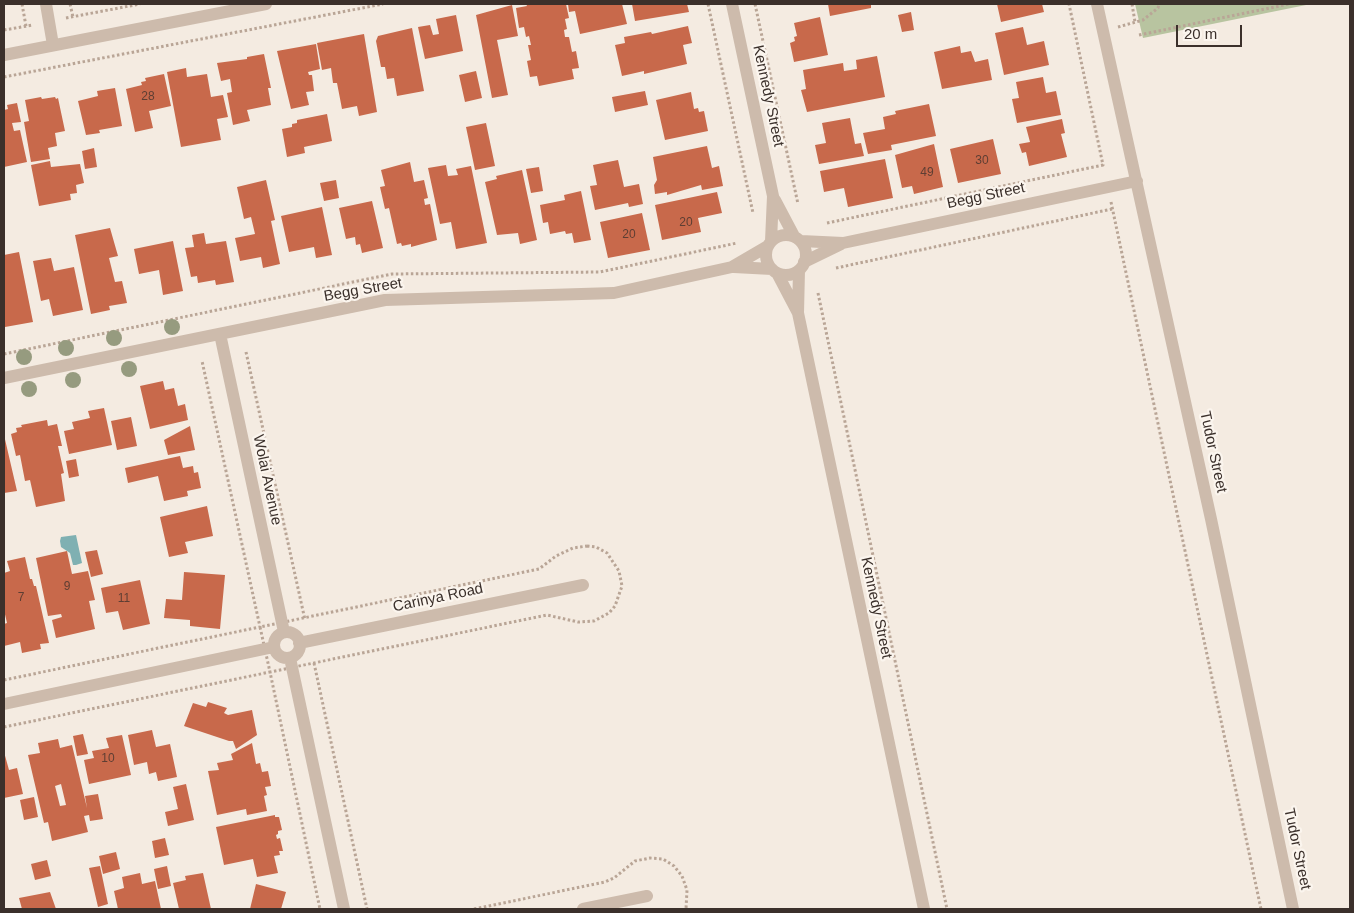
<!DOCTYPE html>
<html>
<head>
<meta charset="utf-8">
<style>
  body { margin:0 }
  #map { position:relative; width:1354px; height:913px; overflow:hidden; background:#f4ebe1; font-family:Helvetica,sans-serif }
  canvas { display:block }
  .frame { position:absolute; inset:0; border:5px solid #3b302b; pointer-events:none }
  .scale { position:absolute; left:1176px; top:25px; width:66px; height:22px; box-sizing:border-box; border:2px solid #3b302b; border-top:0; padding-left:6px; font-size:15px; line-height:18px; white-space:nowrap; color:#3b302b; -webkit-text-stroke:4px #fbf5ee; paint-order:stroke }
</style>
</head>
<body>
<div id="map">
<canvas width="1354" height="913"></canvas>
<div class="frame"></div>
<div class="scale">20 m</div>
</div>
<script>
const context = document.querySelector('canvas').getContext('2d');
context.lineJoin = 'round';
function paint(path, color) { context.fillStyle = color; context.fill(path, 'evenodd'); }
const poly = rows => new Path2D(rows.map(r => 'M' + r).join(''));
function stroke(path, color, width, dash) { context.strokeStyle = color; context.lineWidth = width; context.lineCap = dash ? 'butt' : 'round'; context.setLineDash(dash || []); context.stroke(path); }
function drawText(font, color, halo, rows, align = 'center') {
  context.font = font + ' Helvetica,sans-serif'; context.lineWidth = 4.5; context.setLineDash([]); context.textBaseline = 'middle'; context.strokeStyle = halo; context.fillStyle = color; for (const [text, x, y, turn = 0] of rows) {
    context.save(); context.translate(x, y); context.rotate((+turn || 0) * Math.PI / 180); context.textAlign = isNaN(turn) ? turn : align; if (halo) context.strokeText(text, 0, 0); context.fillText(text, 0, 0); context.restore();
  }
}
paint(poly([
  [1135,4,1311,4,1143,38]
]), '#b8c4a0');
paint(poly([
  [76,535,82,563,76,565,73,565,70,553,61,547,60,541,61,537]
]), '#7fb0b2');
paint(poly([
  [526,4,566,4,569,18,565,19,567,29,564,30,565,37,569,37,572,52,576,51,579,68,572,69,574,79,539,86,537,76,530,77,527,61,531,60,528,45,531,45,529,36,526,37,524,27,519,28,516,8,527,6],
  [568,4,622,4,627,24,580,34,575,11,569,12],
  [632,4,687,4,689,12,635,21],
  [828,4,871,4,871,8,830,16],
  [997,4,1042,4,1044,12,1001,22],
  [512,5,518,36,497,40,508,95,492,98,476,15],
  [911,12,914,30,902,32,898,15],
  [456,15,463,51,425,59,418,27,430,25,433,35,439,34,436,19],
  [820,17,828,55,794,62,790,43,795,41,794,37,797,36,794,23],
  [688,26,692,43,683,45,687,64,644,74,644,71,622,76,615,45,625,43,624,37,651,32,652,34],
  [1023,27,1027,45,1044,41,1049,65,1004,75,995,33],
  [412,28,424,91,397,96,394,78,387,79,385,67,381,67,376,41,378,36],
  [364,34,377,112,359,116,357,106,342,109,337,83,333,83,331,68,322,70,317,43],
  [316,44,320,69,308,72,309,75,312,75,314,91,306,92,309,105,291,109,277,51],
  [960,46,961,53,971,51,975,62,988,59,992,80,942,89,934,52],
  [264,54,271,88,268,88,271,105,247,110,250,121,233,125,227,93,232,92,230,79,221,81,217,63,247,59,247,57],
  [877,56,885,97,807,112,801,90,806,89,803,70,843,63,844,71,857,69,856,60],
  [186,68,187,77,207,74,211,97,223,95,228,117,217,119,221,140,181,147,167,72],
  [476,71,482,98,465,102,459,75],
  [164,74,171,106,149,111,153,128,135,132,126,89,142,85,141,82,146,81,145,78],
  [1043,77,1046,93,1056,91,1061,115,1017,123,1012,99,1019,98,1016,82],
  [115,88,122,126,99,130,100,133,86,135,78,101,98,96,97,91],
  [645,91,648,105,615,112,612,97],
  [691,92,694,109,698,108,699,112,704,111,708,131,665,140,656,100],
  [41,97,42,99,55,97,56,99,58,98,65,131,55,133,57,146,48,148,50,159,31,162,24,122,29,121,25,100],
  [17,103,21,122,12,123,14,131,20,130,27,162,4,167,4,110,8,109,7,105],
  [929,104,936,136,891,145,892,150,868,154,863,133,885,129,883,117,896,114,895,111],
  [327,114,332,141,304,147,305,153,287,157,282,129,292,127,292,124,297,123,297,120],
  [850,118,855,144,861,143,864,156,819,164,815,145,826,143,822,123],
  [1062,119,1065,133,1061,134,1067,157,1029,166,1026,152,1022,153,1019,144,1030,142,1026,127],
  [486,123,495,166,475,170,466,127],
  [993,139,1001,174,958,183,950,149],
  [934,144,943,187,914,194,912,186,902,188,895,155],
  [707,146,712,168,719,166,723,186,702,190,701,185,667,195,667,192,655,194,654,185,657,180,653,157],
  [94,148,97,167,85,169,82,151],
  [885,159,893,198,848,207,844,188,824,192,820,171],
  [618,160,624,187,639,184,643,204,629,207,628,203,595,210,590,186,597,185,593,165],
  [50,161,51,167,80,164,84,183,76,185,77,193,70,194,71,200,39,206,31,165],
  [410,162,414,182,424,180,428,198,424,199,425,205,430,204,437,240,411,247,411,244,402,246,401,243,397,244,389,208,385,209,380,187,385,186,381,170],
  [446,165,448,176,458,175,456,169,471,166,487,243,456,249,451,222,440,224,428,168],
  [539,167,543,191,531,193,526,169],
  [522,170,537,240,520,244,518,233,497,235,485,182,497,179,496,176],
  [266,180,275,220,271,221,280,264,263,268,261,257,240,261,235,238,255,234,251,217,244,219,237,187],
  [336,180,339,198,324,201,320,183],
  [581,191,591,240,574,243,572,233,566,234,565,231,550,234,548,222,543,223,540,205,565,200,564,195],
  [717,192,722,213,698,218,701,232,662,240,655,205],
  [372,201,383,248,362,253,360,244,356,245,355,237,346,239,339,208],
  [322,207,332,255,316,258,314,247,289,252,281,216],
  [642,213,650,250,608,258,600,222],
  [110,228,118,256,109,258,115,282,122,281,127,303,109,306,110,310,91,314,75,235],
  [204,233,206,244,226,241,234,282,216,285,215,280,198,283,197,276,191,277,185,248,194,247,192,235],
  [173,241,183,291,163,295,159,270,139,274,134,249],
  [19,252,33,322,5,327,4,255],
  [51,258,54,271,74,267,83,310,53,316,49,299,41,301,33,261],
  [163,381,165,390,174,388,178,406,185,404,188,420,150,429,140,386],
  [104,408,112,445,69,454,64,431,74,429,72,422,90,418,88,411],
  [131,417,137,446,117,450,111,421],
  [47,420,48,426,57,424,62,446,58,446,64,473,61,474,65,501,36,507,30,480,25,481,20,455,16,456,11,434,17,432,16,428,22,427,21,425],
  [190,426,195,450,168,455,164,440],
  [4,435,17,491,4,493],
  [180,456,183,468,193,466,194,473,198,472,201,488,187,491,188,496,164,501,158,476,128,483,125,468],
  [76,459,79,476,69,478,66,461],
  [207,506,213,536,185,542,188,553,169,557,160,517],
  [97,550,103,574,91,577,85,552],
  [67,551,72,574,88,571,95,600,89,601,95,629,56,638,52,620,62,617,61,614,48,616,36,558],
  [25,557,30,579,32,579,34,586,36,586,49,643,40,644,41,649,22,653,20,642,4,646,4,624,7,623,4,610,4,573,10,571,7,561],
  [184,572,225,575,220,629,190,626,190,620,164,618,166,599,182,600],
  [140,580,150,624,123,630,118,611,106,613,101,588],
  [208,702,227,708,224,713,228,715,252,710,257,735,236,749,233,741,229,741,184,726,193,703,206,707],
  [152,730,156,747,170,744,177,777,158,781,156,772,149,774,147,762,134,765,128,735],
  [83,734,88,754,77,756,73,736],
  [122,735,131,775,89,784,84,760,94,758,92,751,109,748,106,738],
  [58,739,60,748,72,745,87,808,85,796,98,794,103,819,90,821,89,815,84,816,88,832,52,841,48,822,44,823,28,755,40,753,38,743],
  [61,784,66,805,60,806,55,786],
  [252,743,256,764,260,763,262,772,268,771,271,786,265,787,267,795,264,796,267,811,247,815,246,809,217,815,208,771,219,770,217,763,233,760,231,754],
  [4,752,9,770,17,768,23,794,4,798],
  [186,784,194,820,168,826,165,812,178,809,173,787],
  [34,797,38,817,24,820,20,800],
  [275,815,275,817,279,817,282,830,278,831,278,834,276,835,277,839,280,838,283,851,279,851,280,855,274,856,278,873,257,877,253,859,224,865,216,827],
  [165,838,169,855,155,858,152,841],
  [116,852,120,869,103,874,99,856],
  [47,860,51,876,35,880,31,864],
  [100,866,108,904,98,907,89,868],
  [167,866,171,886,158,889,154,869],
  [140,873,142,884,155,881,161,909,118,909,114,891,124,888,122,877],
  [203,873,211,909,179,909,173,883,186,880,185,876],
  [256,884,286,892,281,909,250,909],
  [50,892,56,909,22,909,19,898]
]), '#c8694b');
stroke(poly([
  [22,4,26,26],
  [70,4,73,17],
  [708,4,753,213],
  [755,4,798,204],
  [1132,4,1135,22],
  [66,18,140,4],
  [1118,27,1143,20,1158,8,1159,4],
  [4,30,33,25],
  [1139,35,1289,4],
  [4,77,383,4],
  [1111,202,1261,909],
  [827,223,1103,165,1069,4],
  [836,268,1112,209],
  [818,293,947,909],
  [246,352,305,620],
  [4,354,392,274,600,272,737,243],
  [587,546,596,547,607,553,619,571,622,586,615,606,609,613,594,621,578,622,547,615,270,672,260,627,539,569,556,556,573,548,587,546],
  [314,663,367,909],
  [4,680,260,627,202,361],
  [4,727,270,672,320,909],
  [474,909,605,882,614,878,635,861,650,858,663,859,674,866,682,876,687,890,686,909]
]), '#b9a596', 3, [2.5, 2.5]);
stroke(poly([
  [46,4,53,45],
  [732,4,773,196,771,241],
  [1097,4,1211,519,1293,909],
  [4,55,266,4],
  [775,200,794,236],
  '766 255a20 20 0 1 1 40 0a20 20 0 1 1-40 0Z',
  [801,241,843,243,1137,181],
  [804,262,841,244],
  [734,267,772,269],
  [799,270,798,313,924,909],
  [777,273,798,313],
  [220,334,284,632],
  [4,378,385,300,614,293,732,267,768,246],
  '274 645a13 13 0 1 1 26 0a13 13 0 1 1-26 0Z',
  [299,643,583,585],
  [290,658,344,909],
  [4,704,274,647],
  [583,909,647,896]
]), '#cdbbac', 12);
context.fillStyle = '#969b7f';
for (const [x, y] of [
  [172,327],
  [114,338],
  [66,348],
  [24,357],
  [129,369],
  [73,380],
  [29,389]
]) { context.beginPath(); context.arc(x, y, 8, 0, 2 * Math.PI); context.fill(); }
drawText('12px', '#5e3e33', null, [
  ["28",148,97],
  ["30",982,161],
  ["49",927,173],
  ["20",686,223],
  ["20",629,235],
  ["9",67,587],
  ["7",21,598],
  ["11",124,599],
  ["10",108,759]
]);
drawText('15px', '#3b302b', '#fbf5ee', [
  ["Kennedy Street",768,96,78],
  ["Begg Street",986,196,-12],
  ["Begg Street",363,290,-10],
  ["Tudor Street",1213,452,78],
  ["Wolai Avenue",267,480,78],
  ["Carinya Road",438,598,-12],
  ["Kennedy Street",876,608,78],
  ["Tudor Street",1297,849,78]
]);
</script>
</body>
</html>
